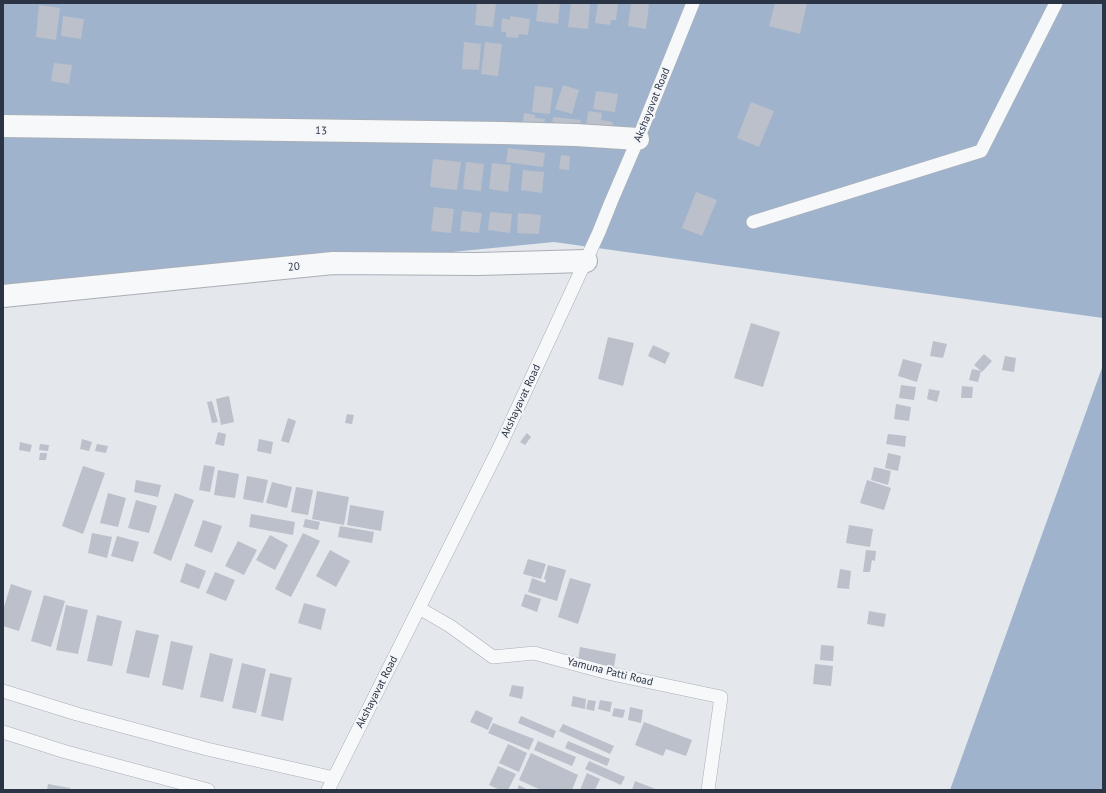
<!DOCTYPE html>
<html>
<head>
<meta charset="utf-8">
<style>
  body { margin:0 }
  #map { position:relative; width:1106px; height:793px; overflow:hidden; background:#e4e7ec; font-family:"PT Sans",sans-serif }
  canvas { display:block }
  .frame { position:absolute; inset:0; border:4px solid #2b3445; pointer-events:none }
</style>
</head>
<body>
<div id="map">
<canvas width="1106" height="793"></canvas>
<div class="frame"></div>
</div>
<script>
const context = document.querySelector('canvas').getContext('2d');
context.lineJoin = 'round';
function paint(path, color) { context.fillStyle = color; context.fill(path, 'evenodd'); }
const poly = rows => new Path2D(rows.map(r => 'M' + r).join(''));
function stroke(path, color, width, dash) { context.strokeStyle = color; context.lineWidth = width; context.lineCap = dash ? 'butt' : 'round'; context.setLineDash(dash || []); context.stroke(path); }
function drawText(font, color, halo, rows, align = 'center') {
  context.font = font + ' "PT Sans",sans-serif'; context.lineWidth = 4; context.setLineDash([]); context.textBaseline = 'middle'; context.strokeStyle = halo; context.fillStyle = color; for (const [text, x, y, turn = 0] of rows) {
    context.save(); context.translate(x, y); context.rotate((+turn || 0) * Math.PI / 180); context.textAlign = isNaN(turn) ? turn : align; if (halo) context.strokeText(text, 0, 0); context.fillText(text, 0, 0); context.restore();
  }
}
paint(poly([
  [3,3,1103,3,1103,318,554,242,3,296],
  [1103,365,1103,790,950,790]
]), '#9fb4cc');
paint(poly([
  [477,3,496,3,493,27,475,25],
  [538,3,560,3,558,24,536,21],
  [571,3,590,4,588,29,568,27],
  [598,3,618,3,616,20,611,20,610,25,595,23],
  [631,3,649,4,646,29,628,26],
  [775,3,807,3,800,34,769,26],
  [39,5,60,8,56,40,36,37],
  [63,16,84,19,81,39,61,36],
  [510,16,530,19,528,35,519,34,518,38,506,37,506,32,501,32,502,18,510,20],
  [464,42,481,44,479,70,462,69],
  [485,42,502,44,498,76,481,74],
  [54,63,72,65,69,84,51,81],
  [563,85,579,90,572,114,555,109],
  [535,86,553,88,550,114,532,112],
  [596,91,618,94,615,112,593,109],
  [751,102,774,111,759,147,737,138],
  [588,111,602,113,601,120,613,122,612,131,586,128],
  [524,113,535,115,535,118,545,119,543,131,522,129],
  [553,117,581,120,579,131,552,128],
  [508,148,545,153,543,167,506,162],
  [561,155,570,156,569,170,559,169],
  [433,159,461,162,457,190,430,187],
  [466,162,484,164,481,191,463,189],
  [492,163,511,165,508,192,489,189],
  [523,170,544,172,542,193,521,190],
  [696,192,717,200,702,236,682,228],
  [434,207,454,209,451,233,431,231],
  [462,211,482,213,479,233,460,231],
  [490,212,512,214,510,233,488,230],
  [518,213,541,215,539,234,517,233],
  [751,323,780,332,763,387,734,378],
  [608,337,634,343,623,386,598,379],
  [933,341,947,344,943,358,930,356],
  [653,345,670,353,665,364,648,356],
  [984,354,992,361,982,372,974,365],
  [1005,356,1016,358,1014,372,1002,370],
  [903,359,922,364,917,382,898,376],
  [972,369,981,371,978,382,969,380],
  [901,385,916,387,914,400,899,398],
  [962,386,973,387,972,398,961,398],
  [929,389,940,391,937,402,927,399],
  [229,396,234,422,221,425,216,399],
  [212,401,218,422,212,423,207,402],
  [896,404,911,407,909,421,894,419],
  [347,414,354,415,352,424,345,423],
  [288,418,296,421,289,443,281,441],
  [218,432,226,434,224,446,215,444],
  [527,433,531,437,525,445,520,442],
  [888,434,906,436,905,447,886,444],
  [82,439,92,442,89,451,80,449],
  [259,439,273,442,271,454,257,451],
  [20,442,32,445,30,452,19,450],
  [40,444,49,445,48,451,39,450],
  [97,444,108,446,106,453,95,451],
  [40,453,47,453,46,460,39,460],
  [888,453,901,456,898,471,885,468],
  [204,465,215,467,210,492,199,490],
  [83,466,105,473,83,534,62,526],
  [874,467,891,471,888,485,871,480],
  [218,470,239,474,235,498,214,495],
  [247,476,268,480,263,503,243,499],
  [136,480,161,485,158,497,134,492],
  [867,480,891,488,884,510,860,503],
  [272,482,292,487,287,508,266,503],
  [296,487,313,490,308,515,291,512],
  [317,491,349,497,344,525,312,519],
  [108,493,126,498,118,527,100,523],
  [175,493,194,500,171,561,153,553],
  [136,500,157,506,149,533,128,528],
  [350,505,384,511,381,531,347,525],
  [251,514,295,522,293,535,249,527],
  [305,519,320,522,318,530,303,527],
  [203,520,222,526,212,553,194,546],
  [849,525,873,529,870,547,846,543],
  [340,526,374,532,372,543,338,537],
  [92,533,112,537,107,558,88,553],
  [303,533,320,541,291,597,275,589],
  [270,535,288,545,275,570,256,560],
  [117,536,139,542,133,562,111,556],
  [238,541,257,550,244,575,225,566],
  [330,550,350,561,336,587,316,576],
  [866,550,876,551,875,561,872,560,870,572,863,572],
  [528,559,546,564,541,579,523,574],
  [186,563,206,571,199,589,180,582],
  [548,565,566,570,557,601,528,592,532,578,545,583,546,580,544,579],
  [840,569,851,571,849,589,837,588],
  [215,572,235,580,226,601,206,593],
  [570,578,591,584,578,624,558,617],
  [11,584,32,591,19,631,3,626,3,610],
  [525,594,541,599,537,612,521,606],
  [44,595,65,601,51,647,31,641],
  [304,603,326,609,321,630,298,623],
  [66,605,88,610,78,654,56,650],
  [869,611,886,614,884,627,867,624],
  [97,615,122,621,112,666,87,661],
  [136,630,159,635,149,678,126,673],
  [171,641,193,646,183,690,162,685],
  [821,645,834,646,833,661,820,660],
  [580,647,616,654,614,667,578,661],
  [210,653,233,659,223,702,200,697],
  [242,663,266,669,256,713,232,708],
  [815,664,833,666,831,686,813,684],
  [270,673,292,678,283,721,261,716],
  [512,685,524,687,522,699,509,696],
  [573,696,586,699,585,709,571,706],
  [588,700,596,701,594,711,586,709],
  [600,700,612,702,610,712,598,709],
  [630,707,643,710,641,723,628,720],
  [614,708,625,710,623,718,612,716],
  [476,710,493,718,488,730,470,722],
  [521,716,556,731,553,738,518,723],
  [644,722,692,740,686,756,666,749,663,756,635,745],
  [493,723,534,739,529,750,488,733],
  [563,724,614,746,610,754,559,731],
  [538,741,576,757,572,766,534,750],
  [568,741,610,759,607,766,565,748],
  [508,744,527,753,519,772,499,763],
  [531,753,578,775,572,790,541,790,519,780],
  [589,761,625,777,621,785,585,769],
  [498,766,516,774,508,790,500,790,489,785],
  [587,773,600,779,595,790,580,790],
  [635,781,658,790,632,790],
  [48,784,70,788,70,790,47,790],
  [519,785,528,790,517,790]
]), '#bbc0ca');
const lane = poly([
  [753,222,981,151,1056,3],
  [419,608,450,626,493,657,534,653,612,674,721,697,708,790],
  [3,691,77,714,207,749,334,778],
  [3,732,66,752,208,790],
  [328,790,500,446,599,232,611,202,638,139,693,3]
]);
const street = poly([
  [3,126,502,133,576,135,638,139],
  [3,296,333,263,478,264,586,261]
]);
stroke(lane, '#a9aeb7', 14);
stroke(street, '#a9aeb7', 24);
stroke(lane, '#f7f8fa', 13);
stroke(street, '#f7f8fa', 22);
drawText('11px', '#2b3445', '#f4f6f9', [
  ["Akshayavat Road",652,105,-68],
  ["13",321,131,1],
  ["20",294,267,-6],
  ["Akshayavat Road",521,401,-65],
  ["Yamuna Patti Road",610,672,14],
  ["Akshayavat Road",377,692,-63]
]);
</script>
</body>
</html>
